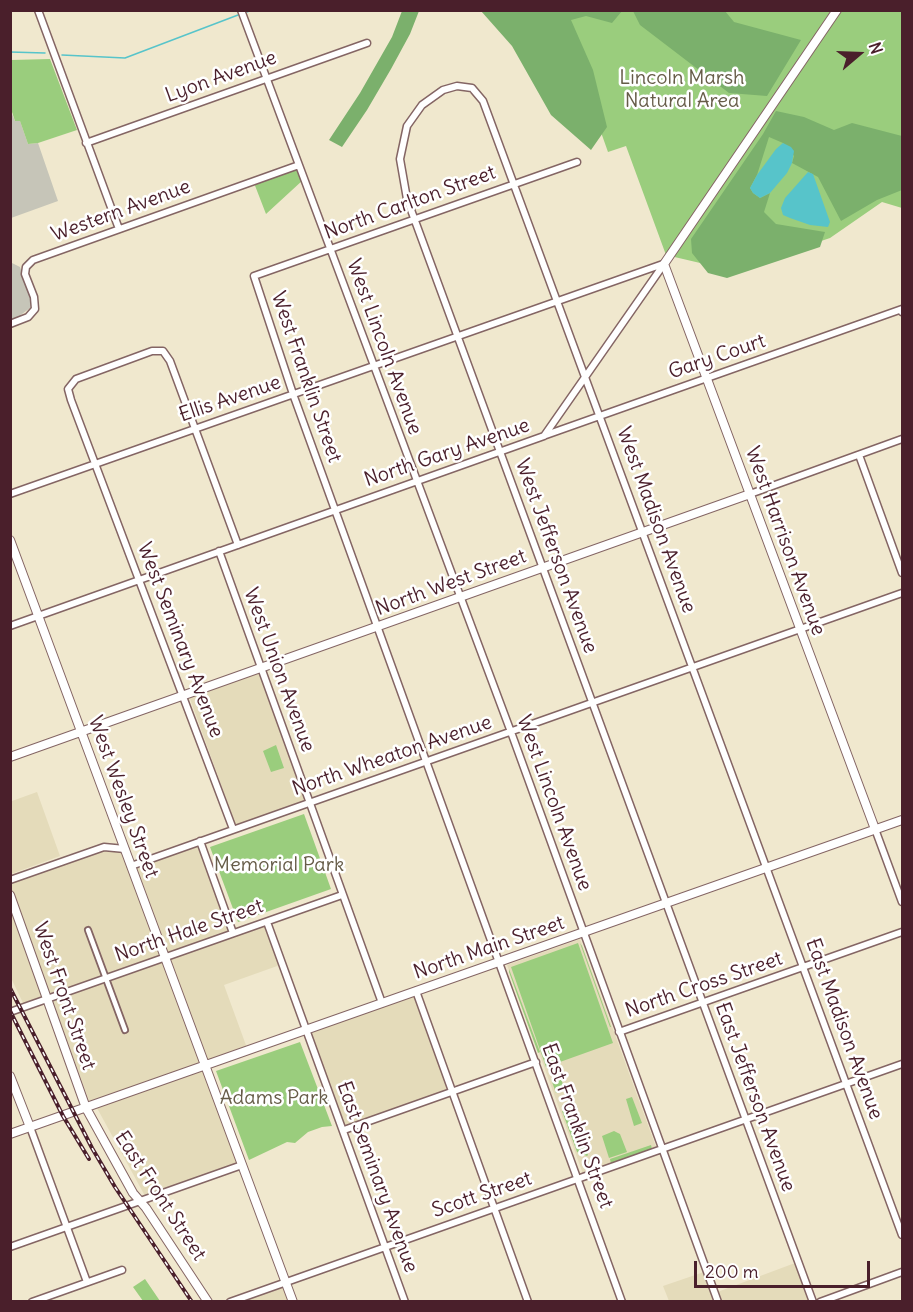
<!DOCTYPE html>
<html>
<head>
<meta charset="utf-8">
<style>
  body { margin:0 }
  #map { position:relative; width:913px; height:1312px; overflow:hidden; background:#f0e8ce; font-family:Delius,sans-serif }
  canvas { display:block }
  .frame { position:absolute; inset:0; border:12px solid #4a1f2b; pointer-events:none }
  .north { position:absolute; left:829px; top:24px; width:60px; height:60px; -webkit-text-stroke:4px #fff; paint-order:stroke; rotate:71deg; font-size:16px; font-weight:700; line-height:24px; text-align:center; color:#4a1f2b }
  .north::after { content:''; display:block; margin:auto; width:21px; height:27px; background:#4a1f2b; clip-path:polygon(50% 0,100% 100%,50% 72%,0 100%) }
  .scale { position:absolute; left:694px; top:1261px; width:176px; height:27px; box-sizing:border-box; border:3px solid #4a1f2b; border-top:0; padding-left:8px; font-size:18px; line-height:21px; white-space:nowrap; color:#4a1f2b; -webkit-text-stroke:4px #fff; paint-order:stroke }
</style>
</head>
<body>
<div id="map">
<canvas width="913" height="1312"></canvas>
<div class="frame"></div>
<div class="north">N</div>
<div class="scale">200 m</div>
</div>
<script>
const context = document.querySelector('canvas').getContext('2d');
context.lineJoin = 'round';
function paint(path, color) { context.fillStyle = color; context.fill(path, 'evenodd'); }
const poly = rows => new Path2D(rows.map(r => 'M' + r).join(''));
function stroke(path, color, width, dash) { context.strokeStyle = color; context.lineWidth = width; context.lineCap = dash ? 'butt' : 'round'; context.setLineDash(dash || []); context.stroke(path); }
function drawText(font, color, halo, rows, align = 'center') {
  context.font = font + ' Delius,sans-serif'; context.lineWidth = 5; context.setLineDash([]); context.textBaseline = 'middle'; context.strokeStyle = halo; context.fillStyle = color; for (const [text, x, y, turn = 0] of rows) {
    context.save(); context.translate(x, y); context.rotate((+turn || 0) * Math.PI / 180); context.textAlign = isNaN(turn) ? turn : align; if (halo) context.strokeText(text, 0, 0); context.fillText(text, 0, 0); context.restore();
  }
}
paint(poly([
  [260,671,306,801,236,826,189,696],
  [37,792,60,856,11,874,11,799,12,801],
  [197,843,229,931,165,953,134,867],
  [104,850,123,851,201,1064,90,1103,11,890,11,882],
  [10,905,44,998,24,1005,11,978],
  [265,925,280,965,224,985,247,1048,206,1062,168,957],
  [580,939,656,1147,583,1174,507,965],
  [414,994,450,1090,345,1127,309,1031],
  [203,1069,238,1163,145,1196,97,1108],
  [795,1263,810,1301,669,1301,663,1286,704,1272,712,1294],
  [284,1285,290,1302,237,1302]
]), '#e4dbba');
paint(poly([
  [10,109,15,121,20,121,28,144,38,143,58,201,11,218],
  [10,262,20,267,32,299,30,308,18,317,11,320]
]), '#c6c5b8');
paint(poly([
  [558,11,902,11,902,208,882,202,830,238,750,265,713,266,666,255,626,146,608,152],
  [50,59,77,130,38,143,28,144,20,121,15,121,11,109,11,60],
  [298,168,303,180,266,214,254,183],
  [276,745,284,768,271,772,263,751],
  [304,814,331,889,238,922,210,847],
  [578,943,613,1043,546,1067,511,967],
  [580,943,582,946,611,1027,610,1027],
  [509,969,540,1052,538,1053,509,972],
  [300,1042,332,1126,322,1127,308,1132,295,1143,287,1142,249,1160,216,1071],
  [560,1076,565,1090,556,1093,551,1079],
  [632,1097,642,1123,634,1126,626,1099],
  [571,1108,588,1155,587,1156,577,1152,562,1111],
  [614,1131,620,1134,627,1152,609,1158,602,1136],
  [651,1145,652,1149,611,1164,610,1159],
  [145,1279,160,1301,143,1301,133,1287]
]), '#9acd7d');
paint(poly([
  [402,11,419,11,410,34,391,69,367,110,342,147,329,140,360,93,392,37],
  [481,11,622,11,612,23,586,16,571,20,593,70,607,127,591,150,551,115,512,46],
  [633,11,725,11,734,22,801,40,767,96,729,93,640,25],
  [776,111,804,117,834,130,852,123,902,136,902,190,877,200,841,221,818,177,792,163,794,156,783,143,769,137,757,175,750,188,753,193,760,198,770,193,764,212,776,224,825,232,820,247,727,278,708,273,692,253,691,239,763,134]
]), '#7bb06c');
paint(poly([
  [783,143,791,147,794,151,792,163,787,173,770,193,760,198,753,193,750,188,757,175,776,149],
  [808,172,813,174,830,222,828,227,810,225,790,218,783,215,781,208,785,198]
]), '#57c4ca');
stroke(poly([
  [247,12,251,10],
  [10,52,45,53],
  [62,55,125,58,238,15]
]), '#57c4ca', 1.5);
const pedestrian = poly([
  [88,930,125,1030]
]);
const minor = poly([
  [38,10,119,229],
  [241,10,511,732,718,1302],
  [86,143,367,43],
  [577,162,254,276,293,394,622,1302],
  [10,324,28,317,35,309,34,297,25,274,26,267,33,260,299,165],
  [546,435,902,309,902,312],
  [859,455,902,573],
  [10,494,663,264],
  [750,494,902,439],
  [219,551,382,1003],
  [10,626,544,436,664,264],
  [233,829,71,400,68,389,76,379,152,351,163,351,170,361,238,545],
  [875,829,902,902],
  [200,841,233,933],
  [131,866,902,593],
  [10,880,104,847,125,849],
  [267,922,405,1302],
  [416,991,528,1302],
  [10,1012,342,895],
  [619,1032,902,932],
  [30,1127,87,1282],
  [344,1130,536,1062],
  [10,1247,242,1165],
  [32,1302,122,1270],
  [230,1302,902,1064],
  [813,1302,407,199,400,159,407,126,422,105,443,90,457,86,472,88,483,101,902,1235],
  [820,1302,902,1272]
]);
const tertiary = poly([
  [837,10,664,264,875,829],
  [10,540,293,1302],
  [10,757,750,494],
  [10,895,86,1108,133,1193,146,1208,208,1302],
  [10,1076,30,1127],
  [10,1134,902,820]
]);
stroke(pedestrian, '#846564', 8);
stroke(minor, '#846564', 9);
stroke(tertiary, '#846564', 10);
stroke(pedestrian, '#fff', 4.5);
stroke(minor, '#fff', 6);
stroke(tertiary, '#fff', 8);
const rail = poly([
  [10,988,92,1148,115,1187,192,1302],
  [10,1011,63,1116,89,1159]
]);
stroke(rail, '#4a1f2b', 4);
stroke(rail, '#fff', 1.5, [4.5]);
drawText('20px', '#4a1f2b', '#fff', [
  ["Lyon Avenue",221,77,-20],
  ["North Carlton Street",410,203,-20],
  ["Western Avenue",121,211,-20],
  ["West Lincoln Avenue",384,347,70],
  ["Gary Court",717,357,-19],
  ["West Franklin Street",306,377,71],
  ["Ellis Avenue",230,399,-19],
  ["North Gary Avenue",447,453,-19],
  ["West Madison Avenue",656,520,70],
  ["West Harrison Avenue",785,541,70],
  ["West Jefferson Avenue",556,556,70],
  ["North West Street",451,583,-20],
  ["West Seminary Avenue",180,640,69],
  ["West Union Avenue",279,670,70],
  ["North Wheaton Avenue",392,756,-19],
  ["West Wesley Street",123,797,70],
  ["West Lincoln Avenue",554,803,70],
  ["North Hale Street",189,931,-19],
  ["North Main Street",489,948,-19],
  ["North Cross Street",704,985,-19],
  ["West Front Street",64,996,71],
  ["East Madison Avenue",844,1029,70],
  ["East Jefferson Avenue",755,1097,70],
  ["East Franklin Street",577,1126,70],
  ["East Seminary Avenue",377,1177,70],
  ["Scott Street",482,1195,-19],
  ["East Front Street",160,1196,57]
]);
drawText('20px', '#665c48', '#fff', [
  ["Lincoln Marsh",682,78],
  ["Natural Area",682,101],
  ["Memorial Park",279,865],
  ["Adams Park",274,1098]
]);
</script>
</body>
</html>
